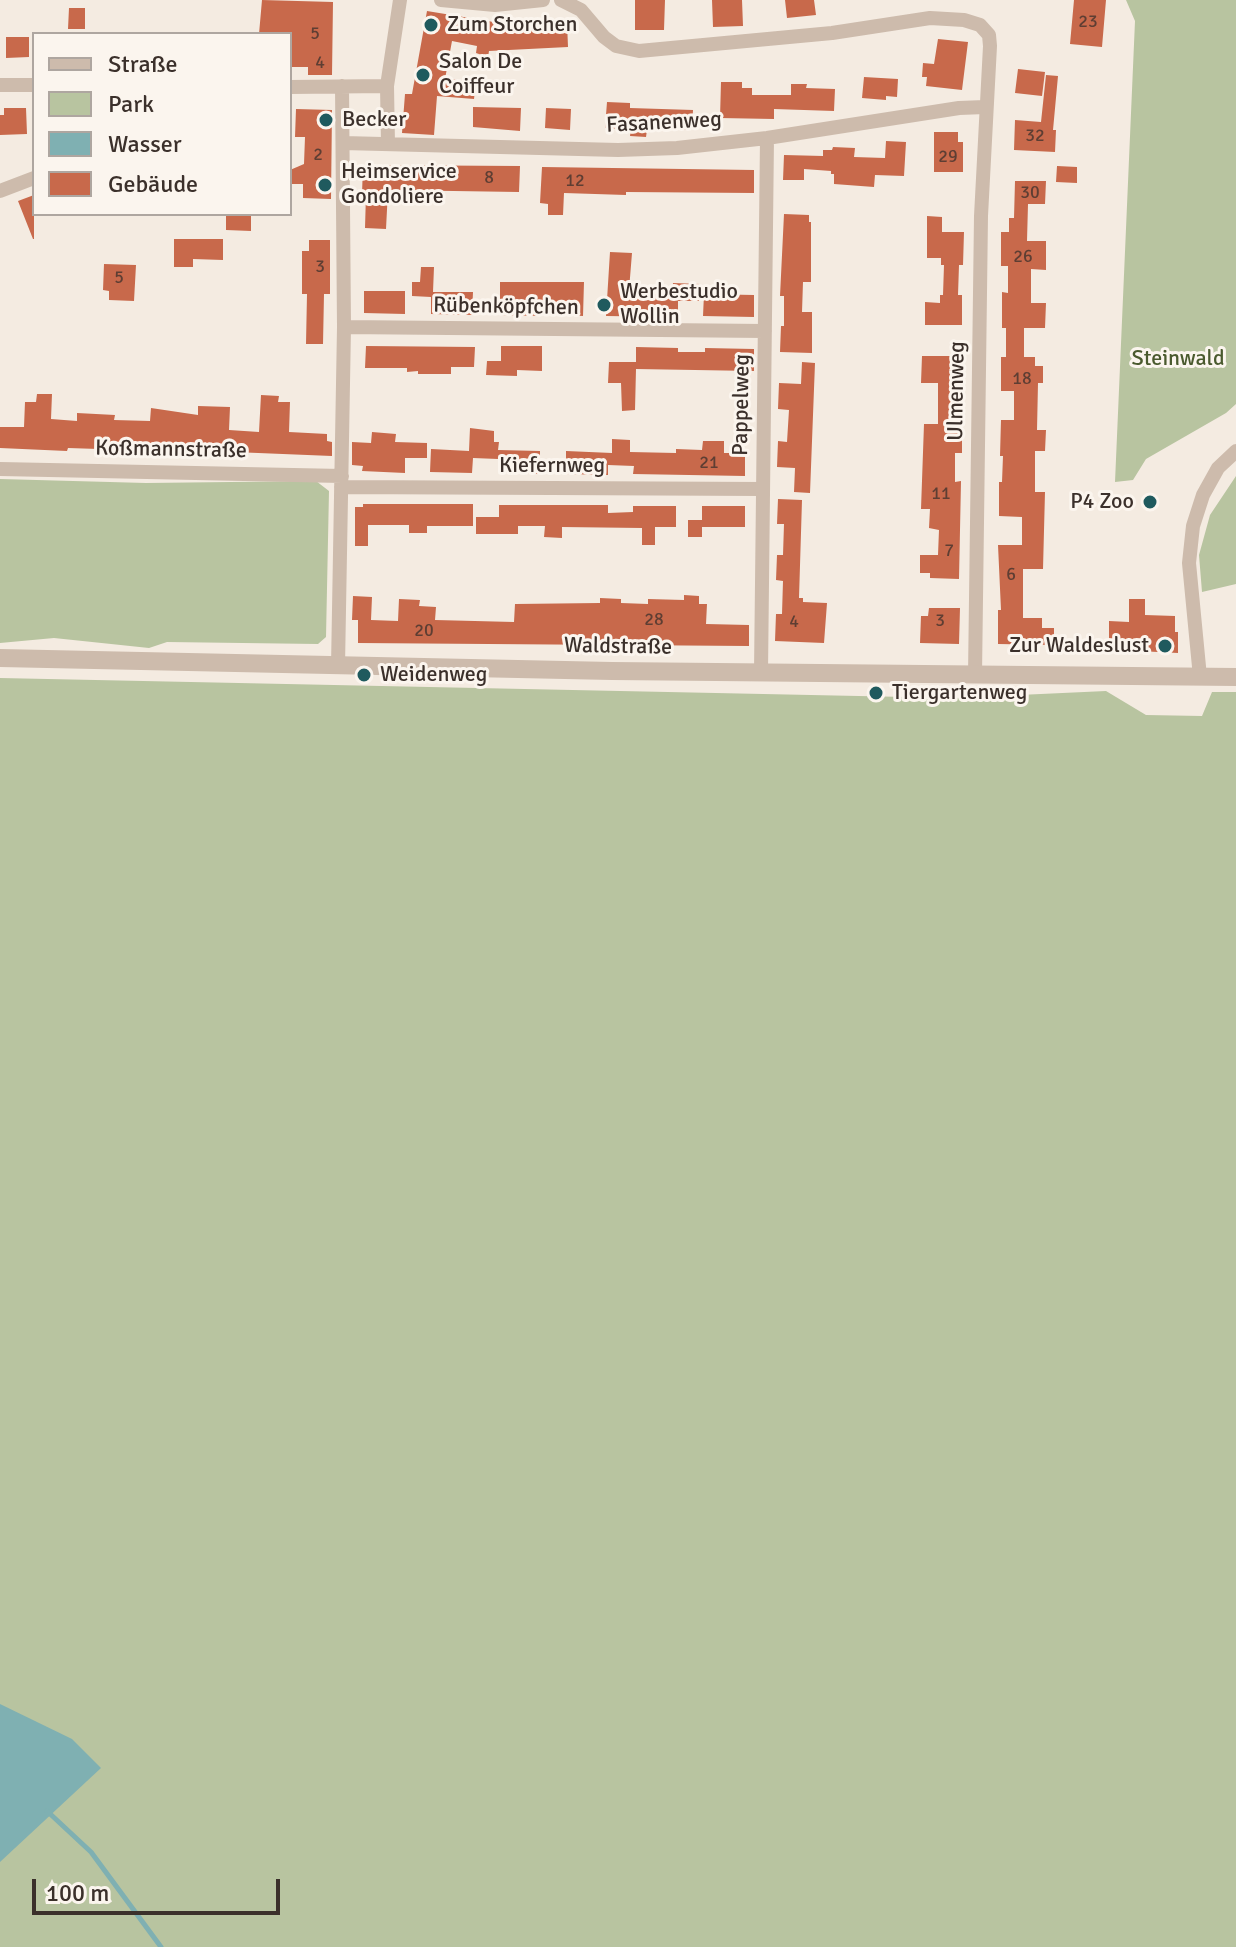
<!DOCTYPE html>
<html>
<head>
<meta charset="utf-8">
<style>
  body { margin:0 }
  #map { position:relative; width:1236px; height:1947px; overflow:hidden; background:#f4ebe1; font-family:Signika,sans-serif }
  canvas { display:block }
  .legend { position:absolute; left:32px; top:32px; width:260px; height:184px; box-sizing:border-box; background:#fbf5ee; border:2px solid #aea6a0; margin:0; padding:10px 14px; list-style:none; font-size:24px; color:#3b302b }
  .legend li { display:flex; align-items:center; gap:16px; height:40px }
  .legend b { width:40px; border:2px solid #aea6a0 }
  .scale { position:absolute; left:32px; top:1879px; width:248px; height:36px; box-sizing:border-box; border:4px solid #3b302b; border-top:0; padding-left:10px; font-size:24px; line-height:28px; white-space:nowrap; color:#3b302b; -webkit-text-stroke:6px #fbf5ee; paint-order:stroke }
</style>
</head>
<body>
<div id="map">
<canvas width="1236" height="1947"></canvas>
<ul class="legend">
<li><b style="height:10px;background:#cdbbac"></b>Straße</li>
<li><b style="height:22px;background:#b8c4a0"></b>Park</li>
<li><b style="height:22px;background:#7fb0b2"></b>Wasser</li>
<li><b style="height:22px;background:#c8694b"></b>Gebäude</li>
</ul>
<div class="scale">100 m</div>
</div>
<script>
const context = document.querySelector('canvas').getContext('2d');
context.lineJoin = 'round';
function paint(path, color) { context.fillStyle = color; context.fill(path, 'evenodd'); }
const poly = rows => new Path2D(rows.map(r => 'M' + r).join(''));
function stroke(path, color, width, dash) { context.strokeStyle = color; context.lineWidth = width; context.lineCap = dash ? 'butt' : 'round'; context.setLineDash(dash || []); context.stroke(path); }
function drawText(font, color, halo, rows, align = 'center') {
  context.font = font + ' Signika,sans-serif'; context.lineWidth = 6; context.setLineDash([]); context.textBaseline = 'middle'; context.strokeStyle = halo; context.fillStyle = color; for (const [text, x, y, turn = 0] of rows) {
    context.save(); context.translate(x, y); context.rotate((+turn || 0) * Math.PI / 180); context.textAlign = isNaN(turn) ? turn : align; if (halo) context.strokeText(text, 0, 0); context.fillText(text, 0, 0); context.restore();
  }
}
paint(poly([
  [1126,0,1236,0,1236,404,1226,413,1146,459,1133,480,1115,482,1135,21],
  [1236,476,1236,584,1202,592,1199,555,1210,515],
  [0,479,146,483,316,481,329,491,326,637,318,644,167,642,149,648,54,638,0,643],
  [0,678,954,698,1106,691,1146,715,1202,716,1212,692,1236,692,1236,1947,0,1947]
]), '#b8c4a0');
paint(poly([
  [0,1704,72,1739,101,1768,0,1862]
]), '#7fb0b2');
stroke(poly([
  [47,1811,91,1852,161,1947]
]), '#7fb0b2', 5);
paint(poly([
  [262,0,333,2,332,75,308,75,308,67,290,67,290,34,259,34],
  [635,0,665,0,664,30,635,30],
  [712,0,742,0,743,26,713,27],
  [785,0,814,0,816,15,787,18],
  [1074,0,1106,0,1102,47,1070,44],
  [69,8,85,8,85,29,68,29],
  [427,11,512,25,567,22,568,47,489,51,488,57,476,53,477,46,452,41,445,79,476,81,474,99,437,96,434,135,402,133,405,94,412,94],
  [6,37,29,37,29,57,6,58],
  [938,39,968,42,962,90,926,86,927,77,922,77,923,63,934,64],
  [1018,69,1045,72,1042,96,1015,93],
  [1046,75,1058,76,1053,130,1056,130,1055,152,1014,150,1015,120,1041,122],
  [864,77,898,79,897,97,886,96,886,100,862,98],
  [721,82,742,82,742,88,752,88,752,95,791,95,791,84,807,84,806,88,835,89,834,111,774,109,774,119,720,118],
  [607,102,630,103,630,108,693,110,692,130,647,130,646,137,630,136,631,129,605,128],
  [473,107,521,108,520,131,473,127],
  [4,108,26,108,27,134,0,135,0,115,4,115],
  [546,108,571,109,570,130,545,128],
  [296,109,332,110,331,199,303,198,303,184,290,184,290,170,304,164,305,137,295,137],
  [934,132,958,132,958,142,963,142,963,172,934,172],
  [886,141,906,142,904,176,875,175,874,187,834,184,834,174,831,174,831,171,804,169,804,180,783,180,784,155,823,156,823,150,832,150,833,147,855,148,854,157,885,158],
  [363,165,520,166,519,192,388,190,386,229,365,228,366,194,362,194],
  [1057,166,1077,167,1077,183,1056,182],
  [542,167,754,170,754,193,626,192,626,195,564,193,563,215,548,215,548,204,540,203],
  [1015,181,1046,181,1045,204,1028,204,1027,241,1046,241,1046,270,1031,269,1031,303,1046,303,1045,328,1024,328,1024,357,1035,357,1035,366,1043,366,1043,383,1038,383,1037,430,1046,430,1045,451,1035,451,1035,492,1045,492,1043,569,1023,569,1023,618,1042,618,1042,628,1054,628,1054,645,998,644,998,610,1001,610,998,545,1022,545,1022,517,999,516,999,482,1002,482,1003,456,1000,456,1001,420,1014,420,1014,391,1001,391,1001,357,1006,357,1006,328,1002,328,1002,292,1008,293,1008,266,1001,266,1001,232,1009,232,1009,218,1014,218],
  [34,195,34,239,33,239,18,201],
  [226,214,251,214,251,231,226,230],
  [784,214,809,215,809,222,811,222,811,282,803,282,802,312,812,312,812,353,780,352,781,326,784,326,784,296,780,296],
  [927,216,942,217,942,232,964,232,963,265,959,265,958,295,962,295,962,325,925,325,925,302,940,303,940,295,943,295,944,265,941,265,941,258,927,258],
  [174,239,223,239,223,260,193,259,193,267,174,267],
  [309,240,330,240,330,294,324,294,323,344,306,344,307,294,302,294,302,251,309,251],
  [610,252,632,253,629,290,645,290,645,294,672,294,673,283,700,284,699,301,678,301,678,317,606,316],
  [104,264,136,265,134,301,109,300,109,291,103,290],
  [421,267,434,267,433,292,473,292,472,315,431,314,431,297,412,296,412,282,420,282],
  [500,282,584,282,583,316,568,315,568,308,541,307,541,316,500,315],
  [364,291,405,291,405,314,364,313],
  [704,294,754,295,754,317,703,316],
  [366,346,475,347,474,367,451,367,451,374,418,374,418,371,407,372,407,368,365,368],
  [501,346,542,346,542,371,517,370,517,376,486,375,487,361,501,361],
  [636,347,678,348,678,352,705,352,705,348,754,349,754,371,636,369,635,410,622,411,621,383,608,383,609,362,636,362],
  [922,356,962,356,962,453,955,453,955,482,961,481,959,579,930,578,930,573,920,573,920,555,938,555,939,530,929,528,930,509,921,509,924,424,938,424,938,383,921,383],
  [802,362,815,363,810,493,794,492,795,468,777,467,778,441,787,442,789,410,778,409,779,383,801,384],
  [37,394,52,394,51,419,77,421,77,413,115,415,114,420,150,421,151,408,198,415,198,406,230,407,229,430,259,432,261,395,279,396,278,402,290,402,289,432,327,434,327,441,332,442,332,456,209,451,209,454,129,452,129,450,68,448,67,451,0,448,0,427,24,427,25,402,36,402],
  [470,428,494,431,494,442,499,442,498,450,540,451,540,474,498,472,498,459,473,458,472,473,430,472,431,449,469,451],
  [372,432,396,434,395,442,427,443,427,458,405,458,405,473,362,471,363,466,352,465,352,442,371,443],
  [612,439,630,440,630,452,676,453,676,449,702,450,703,441,724,441,724,453,745,453,745,476,633,474,634,466,608,465,608,475,566,474,566,451,612,453],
  [778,499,802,500,799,598,803,598,803,602,827,603,824,643,775,641,776,614,782,614,783,581,776,580,777,555,783,555,784,524,777,524],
  [363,504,473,504,473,526,427,526,427,533,409,533,409,525,368,525,368,546,355,546,355,507,363,507],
  [499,505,608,505,608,513,633,512,633,506,676,506,676,527,655,527,655,545,642,545,642,528,562,527,562,538,544,537,545,526,518,526,518,534,476,534,476,517,499,517],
  [702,506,745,506,745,527,702,527,702,537,688,537,688,520,702,520],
  [684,595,699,596,699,604,707,604,706,624,749,625,749,646,358,643,358,620,352,620,353,596,372,597,371,620,398,621,399,599,420,600,419,606,436,607,435,620,514,622,515,604,600,603,600,598,621,599,621,603,648,604,648,599,684,600],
  [1129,599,1145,599,1145,615,1175,616,1175,632,1178,632,1178,653,1118,650,1118,644,1109,644,1109,621,1129,622],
  [929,608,960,608,959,644,920,643,921,616,928,616]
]), '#c8694b');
stroke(poly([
  [441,0,495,5,543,0],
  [561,0,581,10,604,37,616,46,639,51,832,33,930,18,964,20,980,25,989,35,990,46,981,216,975,675],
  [0,85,34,85],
  [290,87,387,86],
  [343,143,618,150,677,148,767,138,959,108,985,107],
  [388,144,387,86,400,0],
  [0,191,34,178],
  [344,327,765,331],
  [0,469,342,476],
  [341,487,762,489],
  [338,666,344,327,342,86],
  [761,672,767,138],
  [1200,677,1189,563,1193,526,1203,495,1218,468,1236,451]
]), '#cdbbac', 14);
stroke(poly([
  [0,658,612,671,1236,677]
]), '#cdbbac', 18);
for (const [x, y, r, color] of [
  [431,25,8,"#1f5a5e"],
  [423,75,8,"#1f5a5e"],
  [326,120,8,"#1f5a5e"],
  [325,185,8,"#1f5a5e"],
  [604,305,8,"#1f5a5e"],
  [1150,502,8,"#1f5a5e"],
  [1165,646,8,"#1f5a5e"],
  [364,675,8,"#1f5a5e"],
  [876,693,8,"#1f5a5e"]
]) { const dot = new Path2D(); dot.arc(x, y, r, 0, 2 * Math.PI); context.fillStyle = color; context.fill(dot); stroke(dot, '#fbf5ee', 3); }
drawText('18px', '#5e3e33', null, [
  ["23",1088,22],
  ["5",315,34],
  ["4",320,63],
  ["32",1035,136],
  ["2",318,155],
  ["29",948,157],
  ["8",489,178],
  ["12",575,181],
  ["30",1030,193],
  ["26",1023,257],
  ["3",320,267],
  ["5",119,278],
  ["18",1022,379],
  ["21",709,463],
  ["11",941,494],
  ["7",949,551],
  ["6",1011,575],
  ["28",654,620],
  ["3",940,621],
  ["4",794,622],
  ["20",424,631]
]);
drawText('22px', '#3b302b', '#fbf5ee', [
  ["Zum Storchen",447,25],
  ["Salon De",439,62],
  ["Coiffeur",439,87],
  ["Becker",342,120],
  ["Heimservice",341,172],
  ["Gondoliere",341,197],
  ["Werbestudio",620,292],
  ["Wollin",620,317],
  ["P4 Zoo",1134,502,"right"],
  ["Zur Waldeslust",1149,646,"right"],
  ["Weidenweg",380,675],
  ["Tiergartenweg",892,693]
], 'left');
drawText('22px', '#3b302b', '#fbf5ee', [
  ["Fasanenweg",664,123,-3],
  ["Rübenköpfchen",506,307,1],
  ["Ulmenweg",957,391,-89],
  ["Pappelweg",742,405,-89],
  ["Koßmannstraße",171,450,1],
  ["Kiefernweg",552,466],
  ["Waldstraße",618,647,1]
]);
drawText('22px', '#4a5a2e', '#fbf5ee', [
  ["Steinwald",1178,359]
]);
</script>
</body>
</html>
